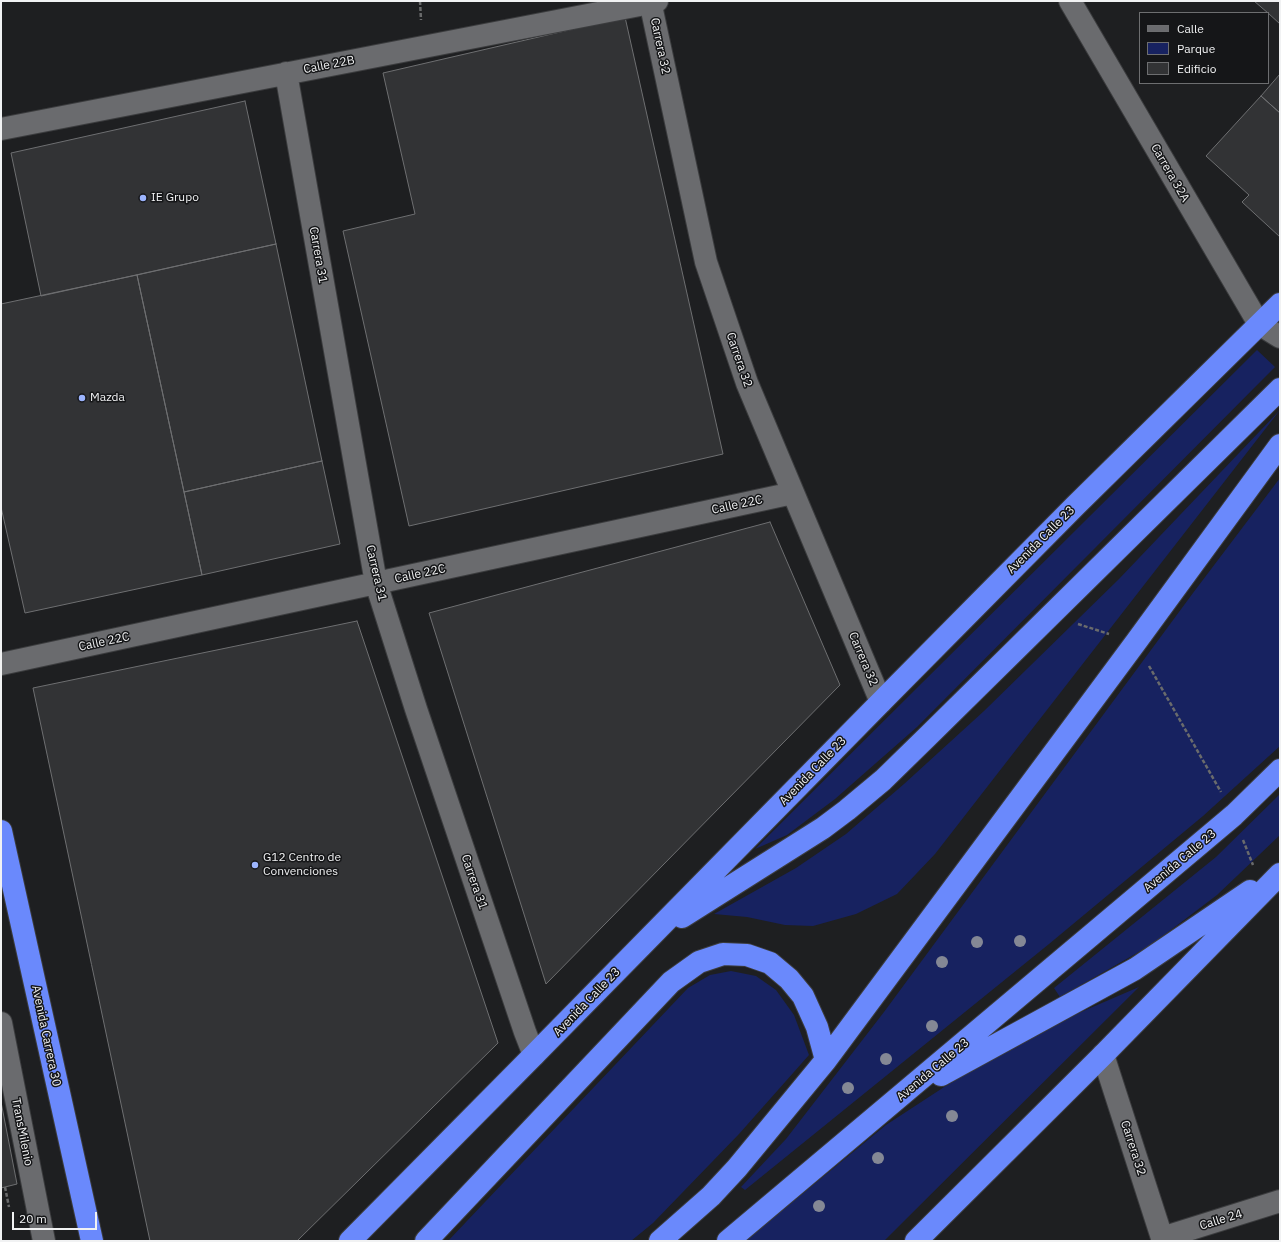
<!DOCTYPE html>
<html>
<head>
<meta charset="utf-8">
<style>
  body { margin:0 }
  #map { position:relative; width:1281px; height:1242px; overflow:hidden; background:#1e1f21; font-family:"IBM Plex Sans",sans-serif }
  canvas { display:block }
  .frame { position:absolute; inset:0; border:2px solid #f1f2f3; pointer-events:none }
  .legend { position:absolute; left:1139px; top:12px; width:130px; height:72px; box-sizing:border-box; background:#151618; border:1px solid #6d6e70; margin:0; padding:5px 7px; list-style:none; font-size:12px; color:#f1f2f3 }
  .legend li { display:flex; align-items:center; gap:8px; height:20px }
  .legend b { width:20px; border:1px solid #6d6e70 }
  .scale { position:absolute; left:12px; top:1212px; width:85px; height:18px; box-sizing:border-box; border:2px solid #f1f2f3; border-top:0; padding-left:5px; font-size:12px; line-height:14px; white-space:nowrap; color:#f1f2f3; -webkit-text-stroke:3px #151618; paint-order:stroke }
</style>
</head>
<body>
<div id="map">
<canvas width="1281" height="1242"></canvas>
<div class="frame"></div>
<ul class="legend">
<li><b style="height:5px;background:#6a6b6e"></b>Calle</li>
<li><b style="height:11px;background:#172260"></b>Parque</li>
<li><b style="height:11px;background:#323335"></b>Edificio</li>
</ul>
<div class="scale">20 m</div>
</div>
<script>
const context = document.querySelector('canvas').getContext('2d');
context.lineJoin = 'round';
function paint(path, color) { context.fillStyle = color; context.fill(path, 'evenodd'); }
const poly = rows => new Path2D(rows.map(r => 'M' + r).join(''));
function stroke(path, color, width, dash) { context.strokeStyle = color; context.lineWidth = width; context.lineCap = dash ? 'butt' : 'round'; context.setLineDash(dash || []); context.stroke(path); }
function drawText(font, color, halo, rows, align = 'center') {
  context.font = font + ' "IBM Plex Sans",sans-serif'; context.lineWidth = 3; context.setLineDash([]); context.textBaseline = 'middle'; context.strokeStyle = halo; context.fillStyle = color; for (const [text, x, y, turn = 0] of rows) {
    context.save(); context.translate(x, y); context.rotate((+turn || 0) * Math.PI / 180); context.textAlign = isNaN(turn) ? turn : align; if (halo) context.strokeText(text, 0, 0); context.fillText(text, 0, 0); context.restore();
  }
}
paint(poly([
  [1257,350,1275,367,917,727,835,799,787,835,755,849],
  [1280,410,935,854,897,894,856,914,813,926,785,925,747,917,714,914,796,868,846,834,904,784,984,711,1119,579],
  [1280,478,1280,746,1203,816,1049,944,745,1190,741,1187,786,1139,884,1012,1193,593],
  [1280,794,1280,835,1217,895,1151,945,1060,997,1054,988,1216,857],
  [731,971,756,976,776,990,794,1015,809,1055,739,1134,653,1223,631,1241,448,1241,688,988,710,975],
  [1139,987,884,1241,745,1241,886,1125,961,1076,1019,1044,1081,1012]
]), '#172260');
const building = poly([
  [1254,1,1280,1,1280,24,1268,13,1254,1],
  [625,17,723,454,409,526,343,231,415,214,383,73,625,17],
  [1280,74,1280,113,1261,96,1280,74],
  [1261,96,1280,113,1280,237,1242,202,1249,195,1206,156,1261,96],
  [245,101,276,244,41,296,11,153,245,101],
  [276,244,322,461,184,492,137,275,276,244],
  [137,275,202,575,25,613,1,507,1,304,137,275],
  [322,461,340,544,202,575,184,492,322,461],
  [770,522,840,685,546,984,429,613,770,522],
  [357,621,498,1043,297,1241,150,1241,33,688,357,621],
  [1,1102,17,1184,1,1188,1,1102]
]);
paint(building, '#323335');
stroke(building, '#6e6f71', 1);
const minor = poly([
  [650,1,706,262,747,383,881,702],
  [1070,1,1259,324,1280,337],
  [286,73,376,583,416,709,525,1032,534,1055],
  [1,129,650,3,657,1],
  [1,664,793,493],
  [1,1023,44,1241],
  [1103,1055,1163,1241],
  [1162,1238,1280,1201]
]);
const highway = poly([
  [1,831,92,1241],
  [682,917,823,828,847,810,883,780,927,737,1280,389],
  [941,1075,1135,969,1250,891],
  [350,1241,534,1055,881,702,1075,506,1280,304],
  [426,1241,671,982,699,962,723,954,747,955,770,963,789,979,803,996,817,1027,826,1060],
  [660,1241,711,1196,737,1168,826,1060,1136,642,1280,445],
  [728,1241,1234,815,1280,770],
  [916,1241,1103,1055,1280,874]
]);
stroke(minor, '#3b3c3e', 24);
stroke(highway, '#3b3c3e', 24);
stroke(poly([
  [420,1,421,20],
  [1078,624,1109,634],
  [1149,666,1221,792],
  [1243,840,1253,865],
  [5,1187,9,1207]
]), '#6a6b6c', 2.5, [4, 2]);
stroke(minor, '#6a6b6e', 22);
stroke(highway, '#6a89fc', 22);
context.fillStyle = '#848895';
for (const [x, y] of [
  [1020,941],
  [977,942],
  [942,962],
  [932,1026],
  [886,1059],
  [848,1088],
  [952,1116],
  [878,1158],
  [819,1206]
]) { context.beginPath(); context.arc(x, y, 6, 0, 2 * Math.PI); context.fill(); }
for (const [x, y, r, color] of [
  [143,198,4,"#9cb4fd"],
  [82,398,4,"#9cb4fd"],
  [255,865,4,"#9cb4fd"]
]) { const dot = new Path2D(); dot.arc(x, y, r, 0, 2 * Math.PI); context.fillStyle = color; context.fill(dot); stroke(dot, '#151618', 1.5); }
drawText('12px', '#f1f2f3', '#151618', [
  ["Carrera 32",660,46,78],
  ["Calle 22B",329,65,-11],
  ["Carrera 32A",1170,173,60],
  ["Carrera 31",318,255,80],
  ["Carrera 32",739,360,71],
  ["Calle 22C",737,505,-12],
  ["Avenida Calle 23",1041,540,-45],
  ["Carrera 31",376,573,77],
  ["Calle 22C",420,574,-12],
  ["Calle 22C",104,642,-12],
  ["Carrera 32",863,659,67],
  ["Avenida Calle 23",813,771,-46],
  ["Avenida Calle 23",1180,861,-40],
  ["Carrera 31",474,882,71],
  ["Avenida Calle 23",587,1002,-46],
  ["Avenida Carrera 30",46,1036,78],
  ["Avenida Calle 23",933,1070,-40],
  ["TransMilenio",22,1132,79],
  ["Carrera 32",1133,1148,72],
  ["Calle 24",1221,1220,-17]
]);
drawText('12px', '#f1f2f3', '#151618', [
  ["IE Grupo",151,198],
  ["Mazda",90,398],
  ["G12 Centro de",263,858],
  ["Convenciones",263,872]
], 'left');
</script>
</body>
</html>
